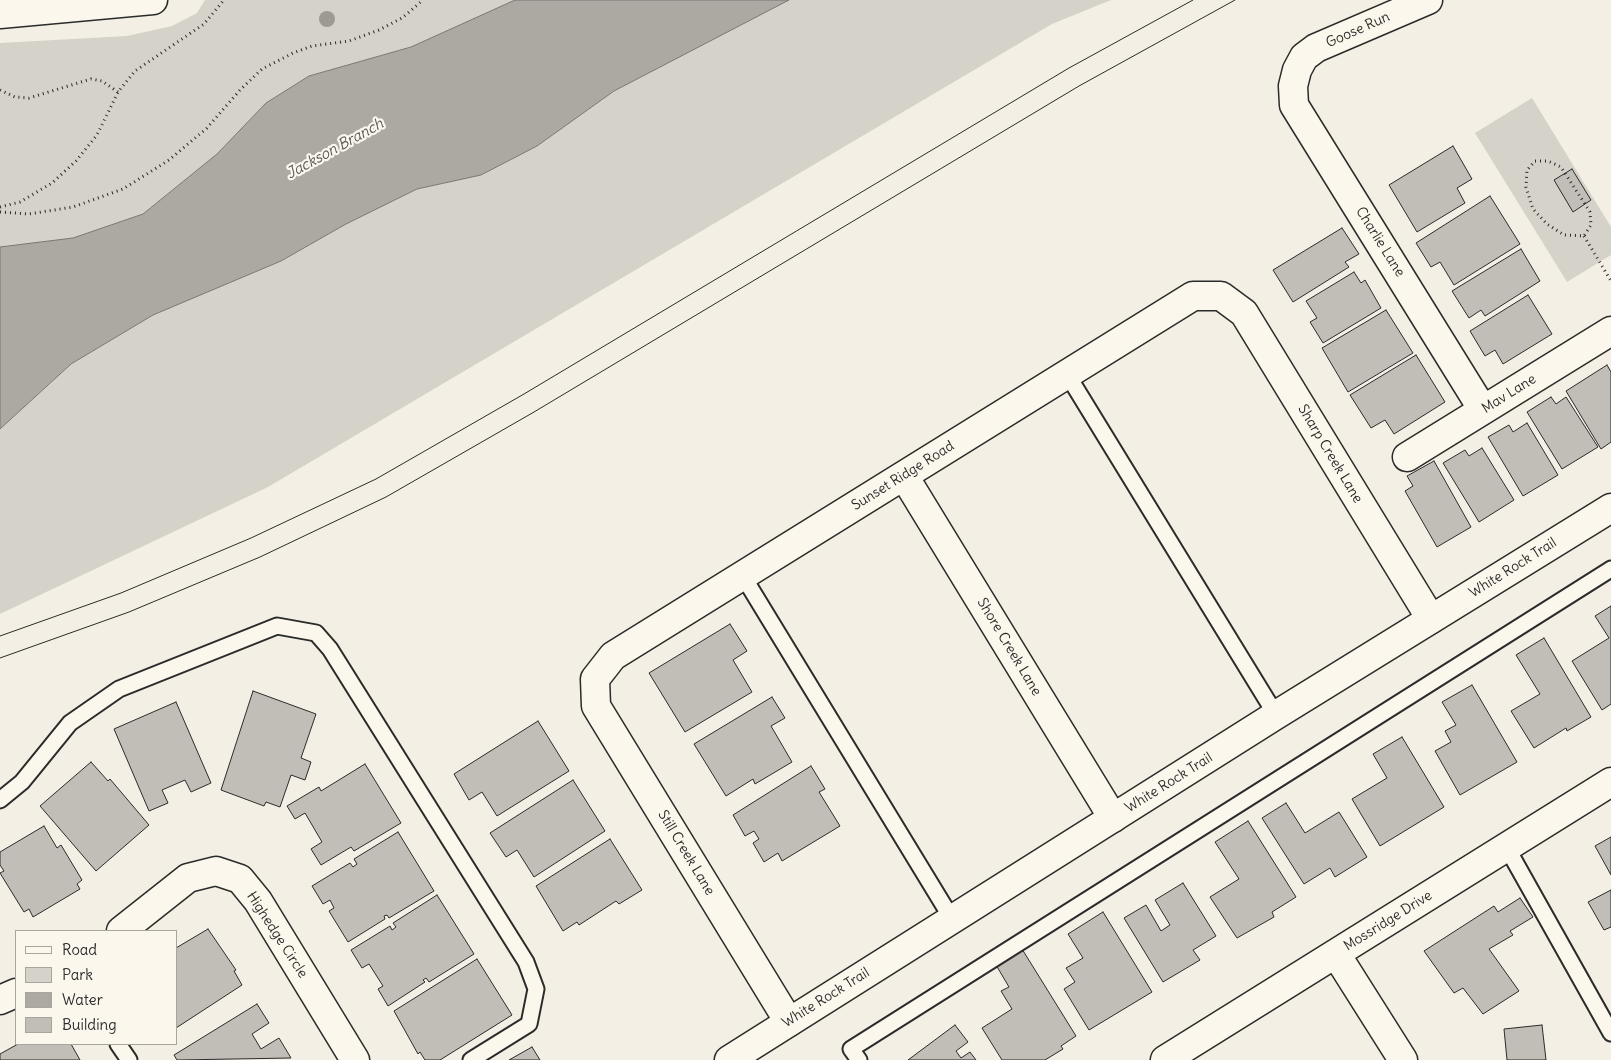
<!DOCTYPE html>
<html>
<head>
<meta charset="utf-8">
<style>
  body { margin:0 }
  #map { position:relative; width:1611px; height:1060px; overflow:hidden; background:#f3efe4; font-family:Delius,sans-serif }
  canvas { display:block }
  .legend { position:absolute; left:15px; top:930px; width:162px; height:115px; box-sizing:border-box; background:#fbf7ec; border:1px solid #a8a59f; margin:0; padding:6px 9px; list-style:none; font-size:15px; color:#2b2b2b }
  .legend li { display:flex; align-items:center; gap:10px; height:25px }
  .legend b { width:25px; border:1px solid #a8a59f }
</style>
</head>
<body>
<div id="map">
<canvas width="1611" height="1060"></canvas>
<ul class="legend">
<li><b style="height:6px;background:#fbf7ec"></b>Road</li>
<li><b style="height:14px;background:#d5d2c9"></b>Park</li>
<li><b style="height:14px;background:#aca9a2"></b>Water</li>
<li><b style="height:14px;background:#c0beb6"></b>Building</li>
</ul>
</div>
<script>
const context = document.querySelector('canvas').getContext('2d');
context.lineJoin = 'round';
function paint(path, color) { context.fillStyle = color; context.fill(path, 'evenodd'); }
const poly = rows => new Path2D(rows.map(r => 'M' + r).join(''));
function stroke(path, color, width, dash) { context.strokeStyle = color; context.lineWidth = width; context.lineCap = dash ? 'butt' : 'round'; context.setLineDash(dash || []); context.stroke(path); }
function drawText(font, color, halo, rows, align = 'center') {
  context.font = font + ' Delius,sans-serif'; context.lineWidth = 4.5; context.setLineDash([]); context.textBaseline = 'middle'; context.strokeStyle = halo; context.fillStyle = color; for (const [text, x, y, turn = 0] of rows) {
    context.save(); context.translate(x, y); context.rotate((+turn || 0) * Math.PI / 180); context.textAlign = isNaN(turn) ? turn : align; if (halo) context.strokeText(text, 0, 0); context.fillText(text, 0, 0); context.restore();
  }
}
paint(poly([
  [205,0,515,0,411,47,309,76,266,103,217,154,143,214,73,238,0,247,0,43,127,36,172,26,197,13],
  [789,0,1111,0,1052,24,268,487,0,614,0,429,71,364,153,315,281,261,346,224,417,189,481,175,537,146,614,91],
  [1532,98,1611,227,1611,255,1567,282,1475,133]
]), '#d5d2c9');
const water = poly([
  [515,0,789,0,614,91,537,146,481,175,417,189,346,224,281,261,153,315,71,364,0,429,0,247,73,238,143,214,217,154,266,103,309,76,411,47,515,0]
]);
paint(water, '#aca9a2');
stroke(water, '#787772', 1);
const building = poly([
  [1453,146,1472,179,1457,188,1465,203,1417,232,1389,185,1453,146],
  [1572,169,1591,200,1573,212,1554,180,1572,169],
  [1490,196,1520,244,1454,285,1440,262,1431,267,1416,243,1490,196],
  [1342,228,1359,254,1345,262,1349,267,1293,302,1273,270,1342,228],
  [1521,249,1540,281,1485,316,1481,310,1469,318,1452,291,1521,249],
  [1354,272,1361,283,1365,280,1381,308,1323,343,1310,322,1317,318,1306,301,1354,272],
  [1528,295,1552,334,1503,364,1495,350,1485,356,1470,331,1528,295],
  [1386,310,1413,353,1348,392,1322,348,1386,310],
  [1416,355,1445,402,1394,434,1385,420,1371,428,1350,395,1416,355],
  [1607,365,1611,372,1611,442,1601,449,1566,391,1607,365],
  [1551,397,1556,404,1566,397,1598,447,1562,469,1527,412,1551,397],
  [1527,423,1558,475,1523,496,1488,437,1509,425,1513,432,1527,423],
  [1482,448,1514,500,1479,522,1443,463,1465,450,1469,456,1482,448],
  [1434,461,1471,527,1437,547,1405,491,1413,486,1407,476,1434,461],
  [1611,606,1611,704,1602,710,1572,661,1609,638,1595,616,1611,606],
  [730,624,747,651,733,660,752,692,685,732,649,673,730,624],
  [1544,638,1591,717,1567,731,1566,728,1534,748,1511,711,1540,694,1516,655,1544,638],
  [1472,685,1517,762,1460,795,1435,751,1451,742,1445,731,1456,725,1442,702,1472,685],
  [253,691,316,714,301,758,311,762,305,780,291,775,280,807,266,802,264,806,221,790,253,691],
  [772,697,785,718,771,726,792,762,755,784,753,779,726,796,694,744,772,697],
  [176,702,211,783,191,792,185,780,162,790,168,803,149,811,114,729,176,702],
  [538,721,569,771,497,816,482,792,469,800,454,774,538,721],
  [1402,737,1444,807,1380,846,1352,799,1387,778,1373,754,1402,737],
  [91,762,108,781,110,779,149,825,96,871,40,806,91,762],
  [365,764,401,823,354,851,351,847,321,865,311,849,322,842,305,813,295,819,287,806,319,787,321,791,365,764],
  [811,766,825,789,819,792,840,826,782,861,778,853,764,862,753,843,759,839,754,831,745,836,733,815,811,766],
  [573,780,605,831,534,877,517,850,506,857,490,833,573,780],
  [1286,803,1305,833,1339,812,1367,857,1335,877,1330,868,1304,884,1262,818,1286,803],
  [1248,821,1296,897,1272,912,1274,917,1237,938,1210,897,1239,879,1215,842,1248,821],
  [44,826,57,848,61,845,82,880,77,884,80,889,33,917,29,909,24,912,0,873,4,871,0,865,0,852,44,826],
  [398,832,434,891,389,918,387,915,384,916,385,919,348,942,329,911,334,908,330,900,323,904,312,886,350,863,353,867,357,864,354,859,398,832],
  [1611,837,1611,875,1595,846,1611,837],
  [610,839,642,890,619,904,616,901,579,925,577,922,563,931,536,886,610,839],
  [1183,883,1216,936,1193,950,1200,960,1163,982,1124,918,1146,905,1161,931,1170,925,1155,900,1183,883],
  [1611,890,1611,927,1604,930,1588,902,1611,890],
  [437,895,474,954,429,982,426,978,423,980,425,982,388,1006,378,989,383,986,369,964,362,968,351,950,390,926,392,930,396,927,393,923,437,895],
  [1520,898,1533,917,1510,931,1513,935,1489,949,1519,991,1483,1014,1463,988,1454,993,1424,951,1494,906,1498,912,1520,898],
  [1103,912,1152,992,1089,1030,1064,989,1075,982,1066,968,1083,958,1068,934,1103,912],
  [208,929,236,970,234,971,242,985,176,1028,176,948,208,929],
  [1022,949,1076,1036,1061,1046,1063,1049,1045,1060,1002,1060,982,1028,1012,1009,1001,991,1009,987,996,965,1022,949],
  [477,959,512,1015,440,1060,425,1060,420,1052,418,1054,394,1011,477,959],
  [257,1004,269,1023,252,1034,261,1049,279,1038,291,1058,177,1060,174,1055,257,1004],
  [955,1025,968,1042,956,1051,961,1058,970,1052,976,1060,908,1060,955,1025],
  [1542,1025,1546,1060,1507,1060,1504,1029,1542,1025],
  [18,1044,71,1044,80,1060,0,1060,0,1054,18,1044],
  [532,1047,540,1060,509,1060,532,1047]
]);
paint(building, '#c0beb6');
stroke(building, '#2b2b2b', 1);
const service = poly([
  [1067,374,1276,715],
  [743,576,952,919],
  [0,800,22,782,70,723,119,689,277,626,316,633,330,649,526,962,536,989,529,1024,471,1060],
  [1506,846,1611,1033],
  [118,1044,129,1060],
  [859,1060,851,1049,1611,569]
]);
const minor = poly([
  [1428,0,1316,48,1304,57,1297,70,1293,86,1294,105,1483,410],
  [0,14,153,0],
  [1407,457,1611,331],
  [904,476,1113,818],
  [121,931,188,878,216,871,240,879,258,901,355,1060],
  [1336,954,1403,1060],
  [0,1000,16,993],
  [789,1022,596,706,595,679,613,656,1193,296,1221,296,1244,313,1431,619],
  [1165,1060,1611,782]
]);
const tertiary = poly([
  [729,1060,1276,715,1611,508]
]);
stroke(service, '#2b2b2b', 19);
stroke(minor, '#2b2b2b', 31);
stroke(tertiary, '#2b2b2b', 31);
stroke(poly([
  [0,90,15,97,29,98,91,79,102,81,118,92],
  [1535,161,1548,161,1561,167,1590,212,1591,225,1584,236,1564,235,1547,224,1533,209,1526,187,1527,170,1535,161],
  [0,207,20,202,52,183,76,161,97,135,118,92,135,71,204,24,224,0],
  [0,212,29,214,73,207,123,189,169,160,207,128,240,90,262,69,293,53,312,46,349,41,379,30,402,18,423,0],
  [1584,236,1611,281]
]), '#2b2b2b', 3, [1, 4]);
stroke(service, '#fbf7ec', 15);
stroke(minor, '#fbf7ec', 28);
stroke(tertiary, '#fbf7ec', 28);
stroke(poly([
  [0,636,121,593,251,538,376,479,524,394,1069,68,1193,0],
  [0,658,129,612,260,557,386,497,534,412,1079,86,1235,0]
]), '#2b2b2b', 1);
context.fillStyle = '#9d9a94';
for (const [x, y] of [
  [327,19]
]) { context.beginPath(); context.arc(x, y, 8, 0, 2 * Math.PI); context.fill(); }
drawText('14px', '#2b2b2b', '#fbf7ec', [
  ["Goose Run",1358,30,-24],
  ["Charlie Lane",1380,242,58],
  ["Mav Lane",1509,394,-32],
  ["Sharp Creek Lane",1330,454,59],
  ["Sunset Ridge Road",903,476,-32],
  ["White Rock Trail",1513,568,-32],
  ["Shore Creek Lane",1009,647,59],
  ["White Rock Trail",1169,783,-32],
  ["Still Creek Lane",686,853,59],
  ["Mossridge Drive",1388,921,-32],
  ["Highedge Circle",277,935,57],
  ["White Rock Trail",826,998,-32]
]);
drawText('italic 15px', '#585755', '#fbf7ec', [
  ["Jackson Branch",335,149,-29]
]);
</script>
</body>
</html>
